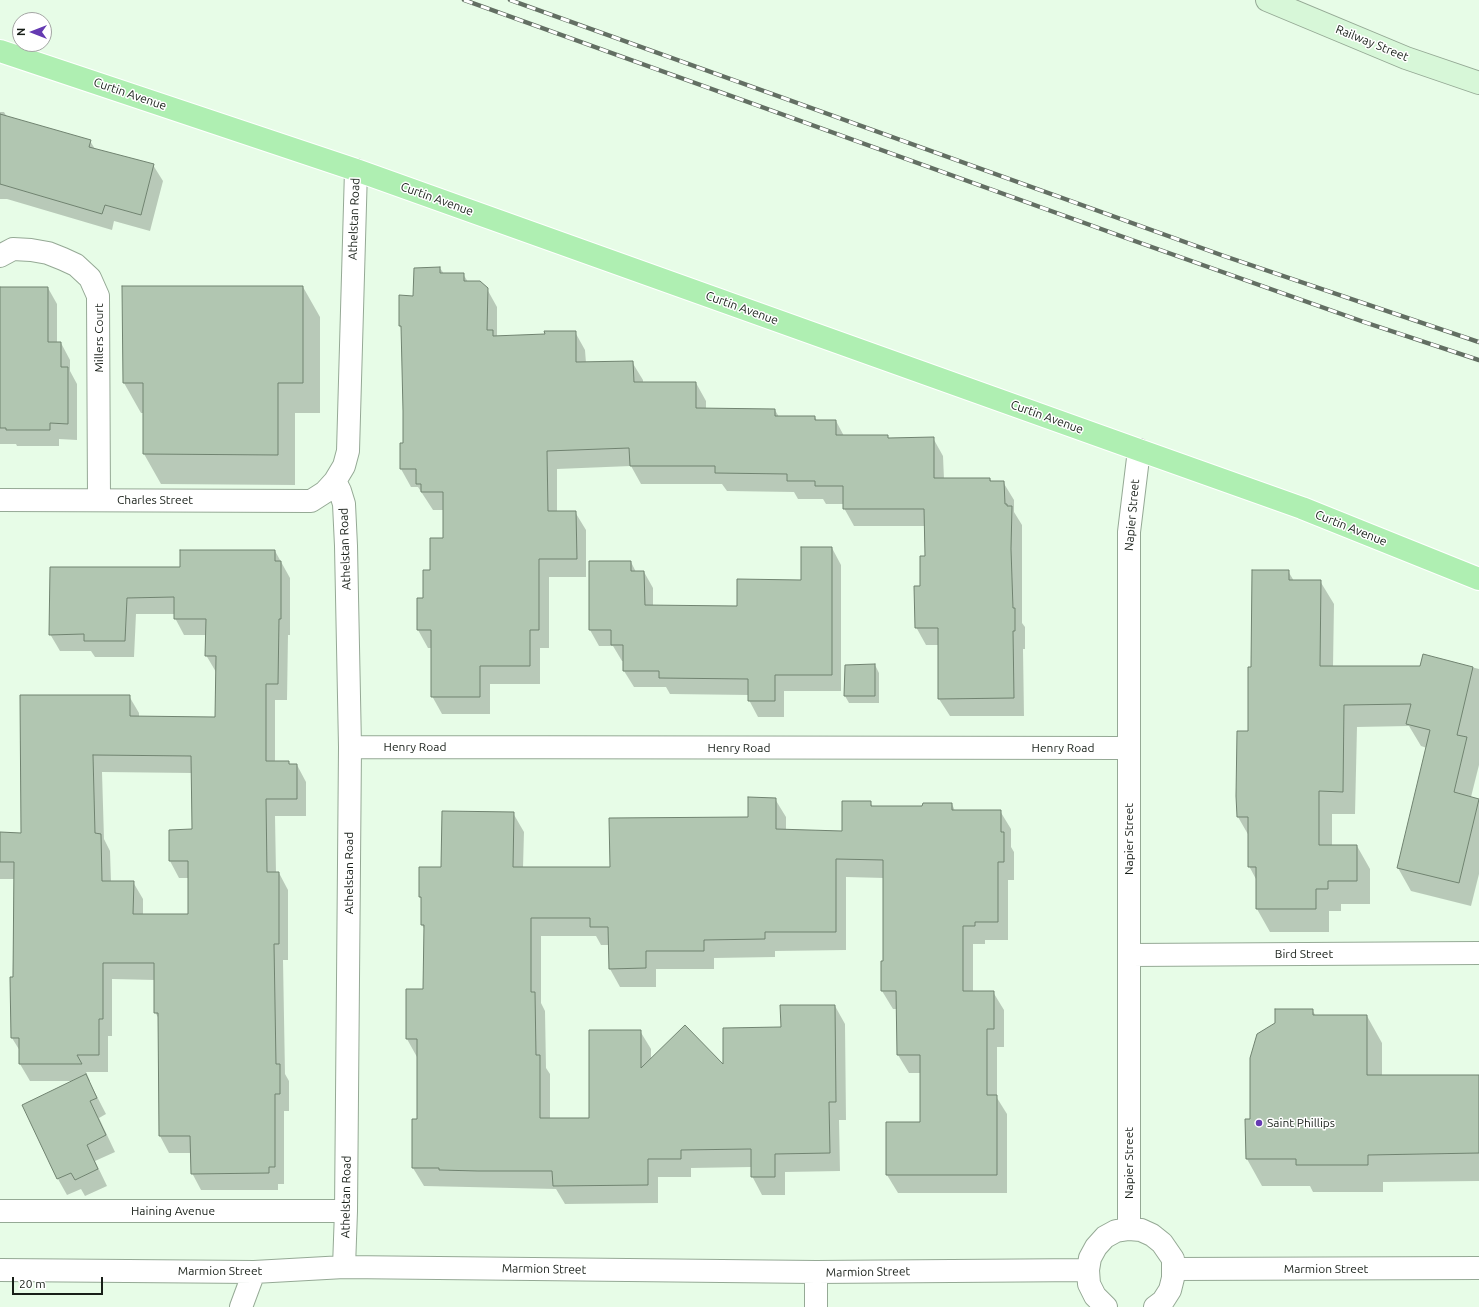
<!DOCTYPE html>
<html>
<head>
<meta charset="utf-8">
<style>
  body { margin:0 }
  #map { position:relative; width:1479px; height:1307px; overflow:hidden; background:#e7fce7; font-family:Ubuntu,sans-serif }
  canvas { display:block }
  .north { position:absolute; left:12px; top:12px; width:40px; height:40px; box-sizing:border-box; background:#fff; border:1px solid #a3a5a3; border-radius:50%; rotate:270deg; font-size:11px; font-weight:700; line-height:16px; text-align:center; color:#181f18 }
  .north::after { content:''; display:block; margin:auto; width:14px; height:18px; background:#653ab2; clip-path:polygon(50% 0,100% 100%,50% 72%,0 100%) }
  .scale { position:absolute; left:12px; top:1277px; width:91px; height:18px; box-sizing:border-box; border:2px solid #181f18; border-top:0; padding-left:5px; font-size:12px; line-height:14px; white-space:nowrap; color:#181f18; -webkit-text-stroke:3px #fff; paint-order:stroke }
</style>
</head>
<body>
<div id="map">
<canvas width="1479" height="1307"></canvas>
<div class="north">N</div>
<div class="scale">20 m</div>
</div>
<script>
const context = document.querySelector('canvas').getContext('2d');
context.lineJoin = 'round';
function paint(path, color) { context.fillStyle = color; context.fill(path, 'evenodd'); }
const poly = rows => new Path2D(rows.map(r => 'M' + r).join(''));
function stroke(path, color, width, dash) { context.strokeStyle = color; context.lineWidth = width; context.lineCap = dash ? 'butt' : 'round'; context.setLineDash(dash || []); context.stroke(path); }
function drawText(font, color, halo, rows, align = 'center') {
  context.font = font + ' Ubuntu,sans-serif'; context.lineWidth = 3; context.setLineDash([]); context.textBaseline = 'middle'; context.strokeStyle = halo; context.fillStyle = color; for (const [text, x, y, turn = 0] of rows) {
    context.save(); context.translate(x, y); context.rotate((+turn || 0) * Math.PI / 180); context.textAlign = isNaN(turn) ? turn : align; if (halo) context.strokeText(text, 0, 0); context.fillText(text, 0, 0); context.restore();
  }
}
paint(poly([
  [0,112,4,112,7,117,90,141,95,149,153,165,163,181,150,231,114,221,112,230,7,199,0,199],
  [440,268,444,274,463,274,468,282,487,289,497,307,497,337,546,335,575,332,585,350,586,363,632,362,643,380,643,383,696,383,706,401,706,409,775,410,779,417,815,417,817,421,836,421,844,436,887,436,889,439,933,438,943,456,944,479,990,479,992,482,1003,482,1014,500,1014,512,1022,525,1022,623,1025,627,1025,649,1023,649,1024,716,950,716,939,699,939,645,926,645,916,627,926,557,925,526,854,526,844,508,844,504,826,504,823,499,798,499,794,492,727,491,722,484,641,484,631,466,557,469,557,512,575,512,586,530,586,577,549,577,549,648,540,648,540,684,490,684,490,714,442,714,432,696,432,648,428,648,418,630,418,599,424,599,431,571,444,539,444,510,433,510,418,487,411,487,401,469,404,444,402,330,400,326,414,297],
  [123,287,303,287,320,317,320,413,295,413,295,485,161,484,144,454,144,413,141,413,124,383],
  [0,288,48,288,57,304,57,343,61,343,70,360,70,371,77,384,77,440,59,439,59,446,17,446,16,444,0,444],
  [832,548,841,565,841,691,784,691,784,717,758,717,749,700,749,695,670,694,666,687,634,687,624,671,624,661,622,661,613,646,599,646,590,630,590,562,631,562,636,572,644,572,653,588,653,606,738,607,802,581],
  [275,551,290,578,290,635,288,635,287,700,275,700,275,762,288,762,290,765,297,765,306,782,306,816,275,816,276,873,279,873,288,890,288,960,283,960,285,1074,289,1081,289,1111,284,1111,284,1184,278,1184,278,1190,201,1190,192,1173,191,1153,169,1153,160,1136,159,1019,155,1012,155,980,112,979,112,1036,108,1036,108,1072,86,1072,90,1081,89,1081,106,1114,99,1118,115,1152,95,1161,107,1186,85,1196,81,1189,67,1195,58,1179,23,1106,75,1081,30,1081,20,1064,20,1051,12,1038,14,879,0,879,0,833,22,834,129,696,139,713,139,717,216,718,216,672,206,655,207,635,184,635,175,618,175,614,136,614,134,657,95,657,91,651,60,651,50,634,181,568],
  [102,772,192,773,193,830,170,831,170,861,179,878,189,878,189,915,143,915,143,899,133,882,111,882,110,851,104,839],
  [1288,571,1294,581,1320,581,1334,604,1333,667,1421,667,1424,655,1479,669,1479,765,1471,797,1479,800,1479,874,1471,906,1411,891,1398,868,1427,748,1421,746,1409,726,1357,727,1355,814,1332,814,1332,846,1357,846,1370,869,1370,904,1341,904,1341,911,1329,911,1329,932,1270,932,1257,909,1257,881,1249,866,1249,836,1238,817,1237,796,1249,732,1252,668],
  [875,665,879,673,879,703,849,703,845,696],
  [775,799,786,817,786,830,843,832,870,802,873,807,923,807,952,804,955,811,1000,811,1011,829,1011,847,1014,852,1014,880,1008,880,1008,940,985,940,985,944,973,944,973,992,993,992,1004,1010,1004,1047,997,1047,997,1098,1007,1114,1007,1193,898,1193,887,1175,921,1123,921,1073,909,1073,898,1055,897,1009,893,1009,882,991,884,962,884,878,846,877,846,950,775,951,775,957,714,958,714,969,656,969,656,987,620,987,610,969,609,945,601,945,596,936,541,936,541,1003,545,1011,546,1068,550,1074,550,1119,590,1119,640,1031,651,1049,651,1060,724,1067,782,1028,835,1006,845,1024,846,1120,839,1120,840,1171,785,1172,785,1195,762,1195,752,1176,752,1167,691,1168,691,1177,658,1177,658,1203,565,1204,556,1189,424,1186,413,1168,413,1120,418,1120,417,1057,407,1039,424,990,425,930,422,925,422,900,420,897,442,868,513,813,524,832,523,868,611,868,749,818],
  [1312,1010,1316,1016,1367,1016,1382,1043,1382,1076,1479,1076,1479,1181,1383,1182,1383,1192,1313,1192,1310,1186,1262,1186,1247,1159,1246,1120,1251,1120]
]), '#0003');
const building = poly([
  [0,114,91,140,89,147,154,164,141,215,105,205,102,214,0,184,0,114],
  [440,267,440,273,464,273,464,281,480,281,488,288,487,330,493,330,493,336,545,334,544,331,576,331,576,362,633,361,634,382,696,382,696,408,775,409,775,416,815,416,815,420,836,420,836,435,888,435,888,438,934,437,934,478,990,478,990,481,1004,481,1005,504,1007,504,1007,506,1012,506,1011,549,1013,608,1015,608,1015,631,1013,631,1014,698,938,699,938,628,915,628,914,586,920,586,920,556,925,556,924,509,843,509,843,486,815,486,815,481,787,481,787,474,715,473,715,466,630,466,629,448,547,451,548,511,576,511,577,559,539,559,539,630,530,630,530,666,480,666,480,697,431,697,431,630,417,630,417,598,423,598,423,570,430,570,430,538,443,538,443,492,421,492,421,484,416,484,416,469,400,469,400,443,403,443,403,411,401,326,399,326,399,295,413,296,414,268,440,267],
  [122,286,303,286,303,383,278,383,278,455,143,454,143,383,123,383,122,286],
  [0,287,48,287,48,342,61,342,61,367,68,367,68,424,50,423,50,430,6,430,6,428,0,428,0,287],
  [801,547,832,547,832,675,775,675,775,701,748,701,748,679,659,678,659,671,623,671,623,645,611,645,611,630,589,630,589,561,631,561,631,571,644,571,645,605,737,606,737,579,801,580,801,547],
  [180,550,275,550,275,561,281,561,281,619,279,619,278,684,266,684,266,761,289,761,289,764,297,764,297,799,266,799,267,872,279,872,279,944,274,944,276,1064,280,1064,280,1094,275,1094,275,1167,269,1167,269,1173,191,1174,190,1136,159,1136,158,1013,154,1013,154,963,103,963,103,1019,99,1019,99,1055,77,1055,82,1064,19,1064,19,1038,11,1038,10,977,13,977,14,862,0,862,0,832,21,833,20,695,130,695,130,716,215,717,216,656,205,656,206,619,174,619,174,597,127,598,125,641,84,641,84,634,49,635,50,567,180,567,180,550],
  [93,755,191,756,192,829,169,830,169,861,188,861,188,914,133,914,134,881,102,881,101,834,95,833,93,755],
  [1252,570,1289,570,1289,580,1321,580,1320,666,1420,666,1423,654,1473,667,1457,735,1467,737,1454,792,1479,799,1459,883,1397,868,1430,730,1406,724,1411,704,1344,705,1343,792,1319,791,1319,845,1357,845,1357,881,1328,881,1328,889,1316,889,1316,909,1256,909,1256,867,1248,867,1248,817,1237,817,1236,796,1237,731,1248,731,1248,667,1251,667,1252,570],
  [875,664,875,696,844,696,845,665,875,664],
  [748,797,776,798,776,829,842,831,842,801,871,801,871,806,922,806,923,803,952,803,952,810,1001,810,1001,832,1004,832,1004,862,998,862,998,922,975,922,975,926,963,926,963,991,994,991,994,1029,987,1029,987,1095,997,1095,997,1175,886,1175,886,1122,920,1122,920,1055,897,1055,896,991,881,991,881,961,883,961,883,860,836,859,836,932,765,932,765,939,704,940,704,951,646,951,646,968,609,969,608,927,590,927,590,918,531,918,531,992,535,992,536,1055,540,1055,540,1118,589,1118,589,1030,641,1030,641,1068,685,1025,723,1064,723,1028,781,1027,780,1005,835,1005,836,1102,829,1102,830,1153,775,1154,775,1177,751,1177,751,1149,681,1150,681,1159,648,1159,648,1185,553,1186,552,1171,478,1171,439,1170,439,1168,412,1168,412,1119,417,1119,417,1039,406,1039,406,989,423,989,424,925,421,925,421,897,419,897,419,867,441,867,442,811,514,812,513,867,610,867,609,818,748,817,748,797],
  [1275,1009,1313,1009,1313,1015,1367,1015,1367,1075,1479,1075,1479,1153,1368,1155,1368,1165,1296,1165,1296,1159,1246,1159,1245,1119,1250,1119,1250,1058,1257,1034,1275,1023,1275,1009],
  [86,1074,97,1098,90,1101,106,1135,87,1145,98,1169,75,1180,71,1173,57,1179,22,1105,86,1074]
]);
paint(building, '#b1c6b1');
stroke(building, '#708370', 1);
const street = poly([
  [0,256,13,249,31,250,48,253,63,259,76,265,90,278,98,296,99,499],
  [335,481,340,491,344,504,346,546,350,747,346,1211,344,1267],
  [0,500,311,501,325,492,335,481,344,466,348,451,356,170],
  [350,747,1129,748],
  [1130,955,1479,953],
  [0,1211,346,1211],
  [1129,1229,1129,532,1139,450],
  [1173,1269,1479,1268],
  [0,1270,254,1272,344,1267,816,1272,1088,1270],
  [816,1272,816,1307],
  [241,1307,254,1272],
  [1106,1307,1095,1296,1089,1284,1088,1270,1090,1258,1096,1247,1105,1237,1116,1231,1129,1229,1141,1230,1152,1235,1162,1243,1173,1259,1173,1278,1170,1290,1163,1301,1155,1307]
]);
const secondary = poly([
  [1267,0,1406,58,1479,83]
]);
const primary = poly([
  [0,51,356,170,1139,450,1302,508,1479,579]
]);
stroke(street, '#95a995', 24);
stroke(secondary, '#95a995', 24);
stroke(primary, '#fff', 24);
stroke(street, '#fff', 22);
stroke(secondary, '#d7f7d8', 22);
stroke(primary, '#afefb2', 22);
const rail = poly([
  [464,0,1129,239,1364,322,1479,360],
  [510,0,1224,256,1479,342]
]);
stroke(rail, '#636f63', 4.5);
stroke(rail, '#fff', 3, [9]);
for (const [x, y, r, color] of [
  [1259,1123,4,"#653ab2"]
]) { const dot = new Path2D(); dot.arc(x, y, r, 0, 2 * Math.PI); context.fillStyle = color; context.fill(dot); stroke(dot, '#fff', 1.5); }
drawText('12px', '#181f18', '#fff', [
  ["Railway Street",1372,43,22],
  ["Curtin Avenue",130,94,19],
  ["Curtin Avenue",437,199,20],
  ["Athelstan Road",354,219,-88],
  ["Curtin Avenue",742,308,20],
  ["Millers Court",99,338,-90],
  ["Curtin Avenue",1047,417,20],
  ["Charles Street",155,500],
  ["Napier Street",1132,515,-85],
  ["Curtin Avenue",1351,528,22],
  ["Athelstan Road",345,549,-92],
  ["Henry Road",415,747],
  ["Henry Road",739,748],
  ["Henry Road",1063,748],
  ["Napier Street",1129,839,-90],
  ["Athelstan Road",349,873,-90],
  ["Bird Street",1304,954],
  ["Napier Street",1129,1163,-90],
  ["Athelstan Road",346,1197,-89],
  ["Haining Avenue",173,1211],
  ["Marmion Street",544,1269,1],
  ["Marmion Street",1326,1269],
  ["Marmion Street",220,1271],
  ["Marmion Street",868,1272,-1]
]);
drawText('12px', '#181f18', '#fff', [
  ["Saint Phillips",1267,1123]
], 'left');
</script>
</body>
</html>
